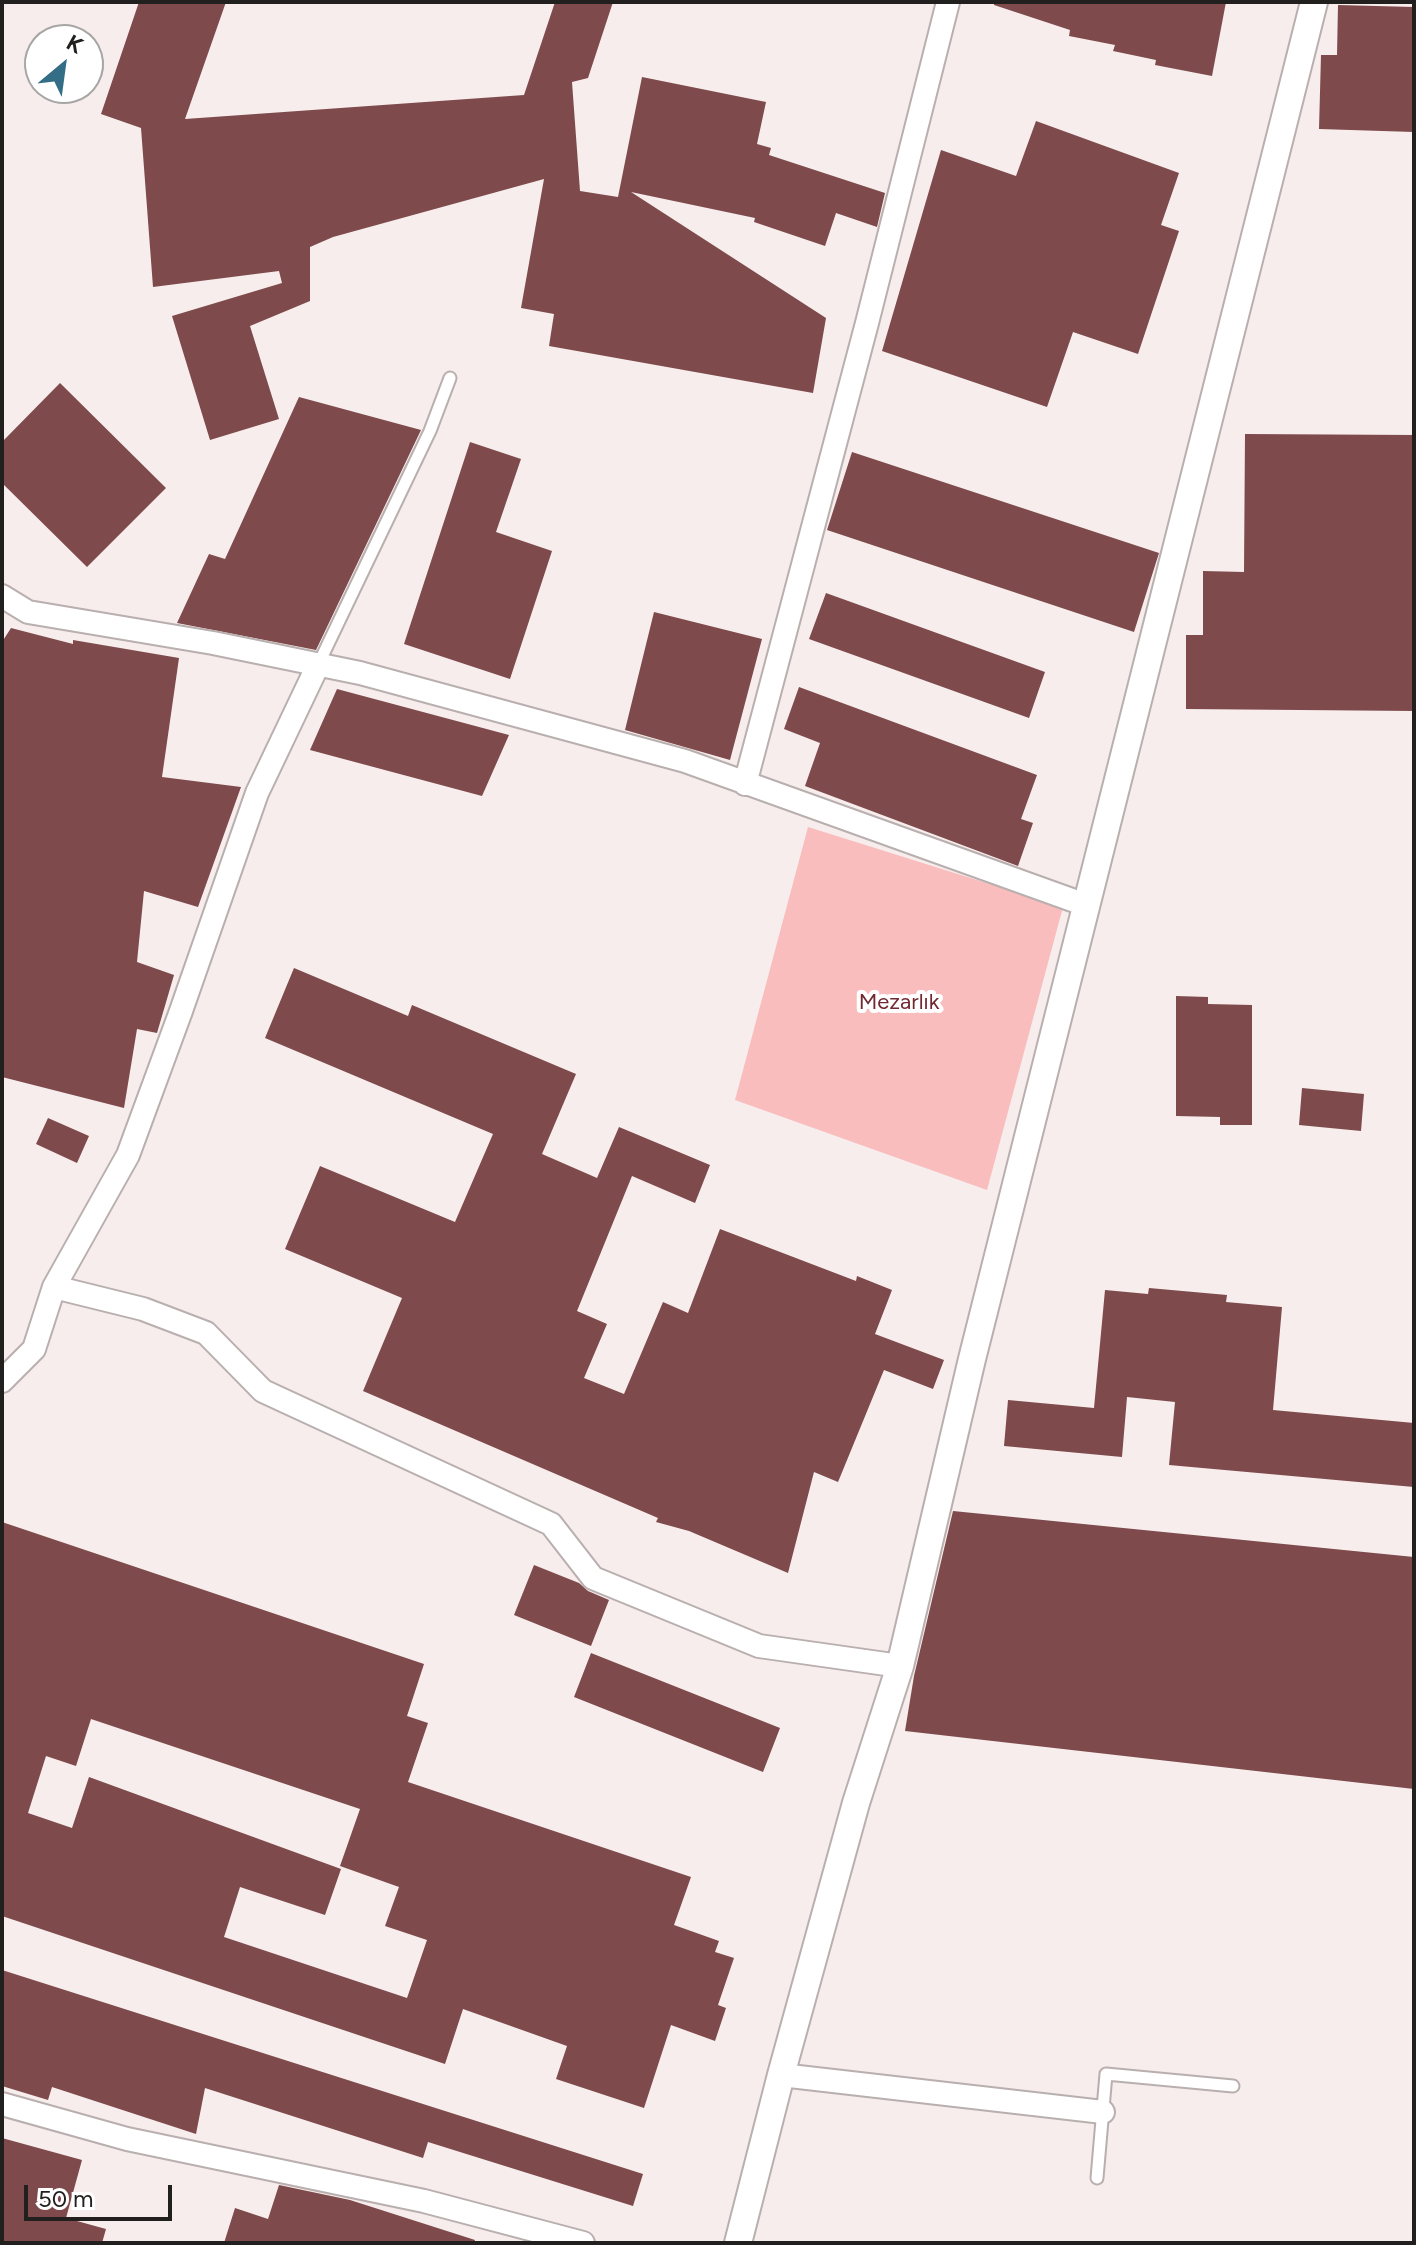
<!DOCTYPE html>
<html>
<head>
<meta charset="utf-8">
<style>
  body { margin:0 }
  #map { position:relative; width:1416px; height:2245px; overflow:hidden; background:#f7eded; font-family:Figtree,sans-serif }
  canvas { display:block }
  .frame { position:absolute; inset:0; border:4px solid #221f1f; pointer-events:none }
  .north { position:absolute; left:24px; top:24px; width:80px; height:80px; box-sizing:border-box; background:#fff; border:2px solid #a7a5a5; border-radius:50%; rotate:29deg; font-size:22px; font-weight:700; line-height:32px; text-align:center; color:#221f1f }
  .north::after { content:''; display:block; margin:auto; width:28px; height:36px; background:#336d86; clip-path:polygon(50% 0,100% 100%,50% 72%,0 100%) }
  .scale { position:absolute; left:24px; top:2185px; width:148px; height:36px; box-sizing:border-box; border:4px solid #221f1f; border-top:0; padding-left:10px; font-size:24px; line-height:28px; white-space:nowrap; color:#221f1f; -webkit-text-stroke:6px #fff; paint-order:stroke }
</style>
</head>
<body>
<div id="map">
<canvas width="1416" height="2245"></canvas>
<div class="frame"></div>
<div class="north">K</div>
<div class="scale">50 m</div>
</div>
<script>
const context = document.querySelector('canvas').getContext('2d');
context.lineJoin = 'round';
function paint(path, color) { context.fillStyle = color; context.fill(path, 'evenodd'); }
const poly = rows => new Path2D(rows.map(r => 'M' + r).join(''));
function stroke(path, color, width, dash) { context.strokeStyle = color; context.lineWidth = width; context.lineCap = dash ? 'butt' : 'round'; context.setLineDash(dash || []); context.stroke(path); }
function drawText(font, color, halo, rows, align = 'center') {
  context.font = font + ' Figtree,sans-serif'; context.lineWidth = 8; context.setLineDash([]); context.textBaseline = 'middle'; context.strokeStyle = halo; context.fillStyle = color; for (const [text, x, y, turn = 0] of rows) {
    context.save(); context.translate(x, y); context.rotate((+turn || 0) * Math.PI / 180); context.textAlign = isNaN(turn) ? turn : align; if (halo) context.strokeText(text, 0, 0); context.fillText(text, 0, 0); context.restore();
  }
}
paint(poly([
  [808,827,1063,907,987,1190,735,1100]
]), '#f9bdbe');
paint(poly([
  [139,2,226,2,185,119,524,95,555,2,613,2,588,78,572,82,580,191,618,197,642,77,766,102,757,144,771,148,769,155,885,193,877,227,836,213,825,246,754,222,755,218,631,192,826,318,813,393,549,346,554,314,521,308,544,179,333,237,310,247,310,301,250,326,279,419,210,440,172,316,282,283,279,271,153,287,141,128,101,114],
  [994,2,1226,2,1212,76,1155,65,1156,60,1113,51,1115,45,1069,36,1070,30,994,5],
  [1338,5,1414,7,1414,132,1319,129,1321,55,1337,55],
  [1036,121,1179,173,1161,225,1179,231,1138,354,1073,332,1047,407,882,351,941,150,1016,176],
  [60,383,166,488,87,567,2,483,2,442],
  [299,397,421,430,316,650,177,623,209,554,225,559],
  [1245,434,1414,435,1414,711,1186,709,1186,635,1203,635,1203,571,1244,572],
  [470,442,521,459,496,532,552,551,510,679,404,644],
  [852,452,1159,553,1134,632,827,530],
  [826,593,1045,672,1029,718,809,639],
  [654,612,762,639,730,760,625,730],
  [11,628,73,644,73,640,179,658,162,777,241,787,198,907,144,891,137,962,174,975,157,1033,137,1029,124,1108,2,1077,2,642],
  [799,687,1037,775,1021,819,1033,823,1018,866,805,786,820,743,784,729],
  [337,689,509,735,482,796,310,750],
  [294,968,408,1016,412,1005,576,1074,542,1154,597,1178,619,1127,710,1165,695,1203,632,1176,577,1311,607,1324,584,1378,624,1394,663,1302,688,1313,720,1229,856,1281,857,1276,892,1290,875,1334,944,1360,933,1389,884,1370,838,1482,814,1472,788,1573,689,1531,656,1522,658,1518,363,1391,402,1298,285,1249,320,1166,455,1222,493,1134,265,1038],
  [1176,996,1208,997,1208,1004,1252,1005,1252,1125,1220,1125,1220,1117,1176,1116],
  [1302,1088,1364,1094,1361,1131,1299,1125],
  [48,1118,89,1136,77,1163,36,1144],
  [1149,1288,1227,1295,1226,1302,1282,1307,1273,1410,1414,1423,1414,1487,1169,1465,1175,1402,1127,1397,1122,1457,1004,1446,1008,1400,1094,1408,1105,1290,1148,1294],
  [953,1511,1414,1557,1414,1789,905,1731,914,1676],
  [2,1522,424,1664,407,1716,428,1723,408,1782,691,1877,674,1925,719,1941,715,1952,734,1958,718,2005,726,2008,715,2041,671,2025,644,2108,556,2079,567,2046,463,2009,445,2064,2,1916],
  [91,1719,360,1809,340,1866,399,1887,385,1926,427,1940,407,1998,224,1937,240,1887,325,1915,341,1869,89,1777,72,1828,28,1813,46,1756,76,1766],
  [534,1565,579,1583,588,1591,609,1600,591,1646,514,1615],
  [591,1653,780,1728,763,1772,574,1697],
  [2,1970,643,2174,633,2206,428,2142,423,2158,205,2088,196,2134,52,2087,48,2100,2,2086],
  [2,2138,82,2160,66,2218,106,2229,102,2243,2,2243],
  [279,2185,350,2200,475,2240,474,2243,224,2243,235,2208,268,2219]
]), '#7e4a4b');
const service = poly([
  [318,665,430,431,450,378],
  [1097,2178,1106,2074,1233,2086]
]);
const minor = poly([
  [2,596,28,612,213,643,360,673,685,761,1086,905],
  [745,784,867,323,948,2],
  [54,1287,143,1309,206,1333,263,1391,551,1524,593,1578,759,1646,900,1666],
  [2,1381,34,1349,54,1287,128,1155,181,1011,257,793,318,665],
  [781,2075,1103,2112],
  [2,2104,127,2139,424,2201,583,2243]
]);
const tertiary = poly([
  [738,2243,781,2075,856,1803,900,1666,972,1359,1314,2]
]);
stroke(service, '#b9afaf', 15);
stroke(minor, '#b9afaf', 26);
stroke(tertiary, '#b9afaf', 30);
stroke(service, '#fff', 11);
stroke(minor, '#fff', 22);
stroke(tertiary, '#fff', 26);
drawText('22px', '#71292f', '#fff', [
  ["Mezarlık",899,1003]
]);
</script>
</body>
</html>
